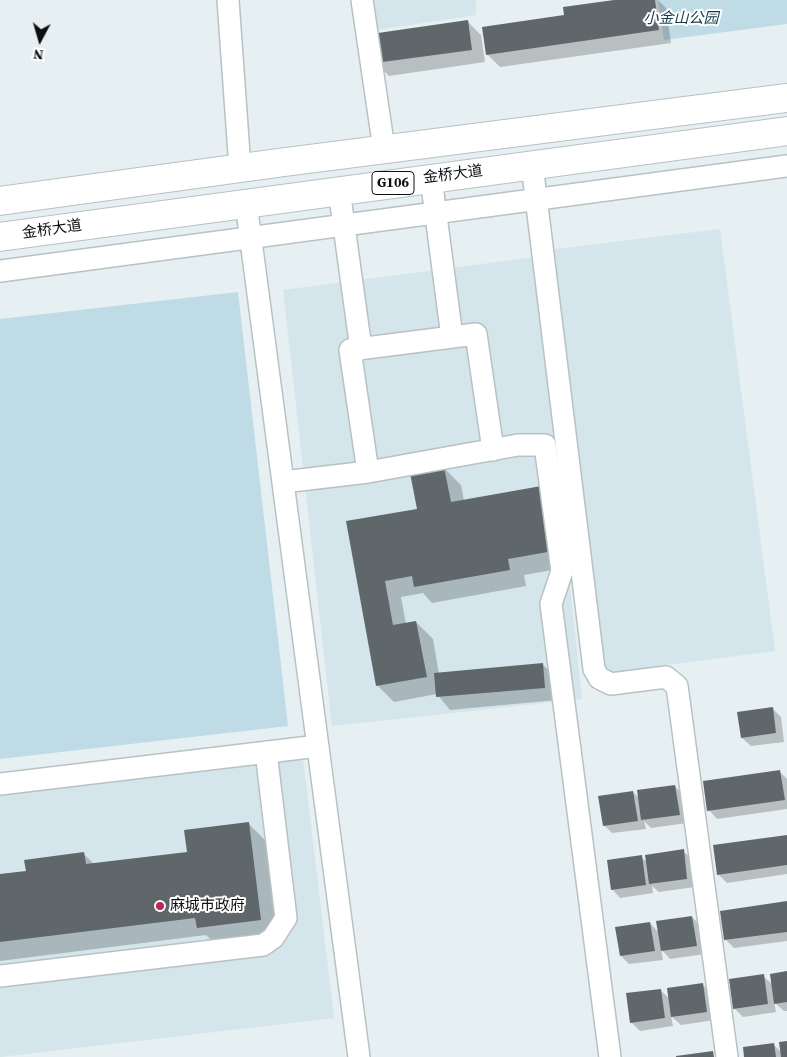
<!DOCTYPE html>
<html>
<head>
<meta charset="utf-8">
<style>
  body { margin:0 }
  #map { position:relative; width:787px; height:1057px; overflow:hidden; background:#e6eff2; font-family:"Source Serif 4",serif }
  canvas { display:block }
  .north { position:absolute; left:15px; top:15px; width:50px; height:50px; -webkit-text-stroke:4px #fff; paint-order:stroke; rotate:186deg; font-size:14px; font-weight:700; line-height:20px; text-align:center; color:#0c0f10 }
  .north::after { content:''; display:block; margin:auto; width:18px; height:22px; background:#0c0f10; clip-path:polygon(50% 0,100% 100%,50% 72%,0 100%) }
</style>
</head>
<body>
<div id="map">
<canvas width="787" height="1057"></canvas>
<div class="north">N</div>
</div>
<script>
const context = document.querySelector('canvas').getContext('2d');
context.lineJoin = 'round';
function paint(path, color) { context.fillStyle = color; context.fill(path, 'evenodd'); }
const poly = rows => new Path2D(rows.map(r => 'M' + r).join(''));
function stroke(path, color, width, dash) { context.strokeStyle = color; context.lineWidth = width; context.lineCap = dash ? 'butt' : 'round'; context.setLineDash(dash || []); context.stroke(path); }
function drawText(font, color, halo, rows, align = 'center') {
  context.font = font + ' "Source Serif 4","Noto Sans SC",serif'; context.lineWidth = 4; context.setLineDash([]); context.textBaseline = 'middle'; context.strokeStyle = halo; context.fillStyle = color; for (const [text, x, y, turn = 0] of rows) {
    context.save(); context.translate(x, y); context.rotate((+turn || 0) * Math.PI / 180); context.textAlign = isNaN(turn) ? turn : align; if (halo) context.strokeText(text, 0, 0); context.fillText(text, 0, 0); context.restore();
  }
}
paint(poly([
  [352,0,476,0,476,15,356,33],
  [720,229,775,651,604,673,549,250],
  [535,257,582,699,332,726,283,290],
  [303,758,334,1018,0,1057,0,794]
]), '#d4e5eb');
paint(poly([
  [658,0,787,0,787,24,664,40],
  [238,292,288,726,0,759,0,319]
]), '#bfdce6');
paint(poly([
  [622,0,658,0,666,8,671,43,500,67,487,54,566,16],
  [468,22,481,35,485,62,389,76,376,63],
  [444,468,461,485,464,501,575,566,524,575,526,586,432,603,423,593,401,597,406,624,416,622,433,639,439,674,543,665,556,677,557,700,450,710,437,694,394,702,377,685,348,522,418,510],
  [772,708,781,717,784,742,751,746,742,738],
  [780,772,787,779,787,809,717,819,709,810],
  [675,786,683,795,687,823,651,828,644,821,646,829,612,833,604,825,633,792,640,799],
  [248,823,265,840,277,936,215,944,206,935,0,961,0,876,27,872,84,854,94,864,189,853],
  [787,836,787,874,727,883,718,874],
  [683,851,692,859,695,887,659,892,652,886,653,893,620,898,612,889,641,857,648,863],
  [787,903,787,941,734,948,726,940],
  [692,917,701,926,705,954,670,959,661,949,663,960,629,964,621,956,650,923,659,933],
  [787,973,787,1011,784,1011,774,1002,776,1012,743,1017,734,1008,763,976,773,985],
  [702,984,711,993,715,1020,681,1025,671,1016,673,1026,640,1031,631,1022,660,990,670,999],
  [787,1042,787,1057,745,1057,773,1044,782,1053]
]), '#0003');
paint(poly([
  [614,0,655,0,659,30,486,55,482,27,564,15,563,7],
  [468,20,472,50,375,63,371,34],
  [444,467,451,502,547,485,559,550,508,559,510,570,414,587,412,576,385,581,393,625,416,621,427,677,376,686,346,521,417,509,410,473],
  [543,663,545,688,436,697,434,673],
  [773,707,776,733,741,738,737,712],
  [780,770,785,800,707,811,703,781],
  [675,785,680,815,641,820,637,790],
  [633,791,638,821,603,826,598,796],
  [249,822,261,920,197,928,195,918,0,942,0,874,26,871,24,860,84,852,86,864,187,852,184,830],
  [787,835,787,865,717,875,713,845],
  [684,849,687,879,649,884,645,855],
  [642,855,646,885,611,890,607,860],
  [787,901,787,932,724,940,720,911],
  [692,916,697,946,661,951,656,921],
  [650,922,655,951,620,956,615,927],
  [787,971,787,1002,774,1004,770,974],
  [764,974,768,1004,733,1009,729,979],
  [703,983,707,1012,671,1017,667,988],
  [661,989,665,1018,630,1023,626,993],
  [787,1041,787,1057,781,1057,779,1042],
  [774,1043,776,1057,744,1057,743,1047],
  [713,1051,714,1057,676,1057,676,1056]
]), '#60676a');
const minor = poly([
  [228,0,240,168],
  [362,0,384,149],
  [532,165,594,669,599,678,611,684,666,677,677,686,727,1057],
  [431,178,452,337],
  [339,190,361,349],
  [246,203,359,1057],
  [0,271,787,166],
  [368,472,350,350,476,334,493,450],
  [283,482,368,472,518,445,545,445,562,571,551,604,610,1057],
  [0,784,318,746],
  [0,976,263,945,273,938,286,918,266,752]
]);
const highway = poly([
  [0,201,285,162,787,98],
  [0,237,787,131]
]);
stroke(minor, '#b8c1c4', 24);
stroke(highway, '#b8c1c4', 30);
stroke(minor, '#fff', 21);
stroke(highway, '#fff', 28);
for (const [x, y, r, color] of [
  [160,906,5,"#b92952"]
]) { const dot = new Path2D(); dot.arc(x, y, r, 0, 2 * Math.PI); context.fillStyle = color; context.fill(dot); stroke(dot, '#fff', 2); }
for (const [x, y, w] of [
  [393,183,42]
]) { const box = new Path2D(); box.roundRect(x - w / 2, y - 11.5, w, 23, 4); context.fillStyle = '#fff'; context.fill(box); stroke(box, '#0c0f10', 1); }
drawText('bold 14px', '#0c0f10', null, [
  ["G106",393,183]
]);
drawText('italic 15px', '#143b46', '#fff', [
  ["小金山公园",681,19]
]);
drawText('15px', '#0c0f10', '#fff', [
  ["金桥大道",453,175,-7],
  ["金桥大道",52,230,-8]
]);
drawText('15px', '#0c0f10', '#fff', [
  ["麻城市政府",170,906]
], 'left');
</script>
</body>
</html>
